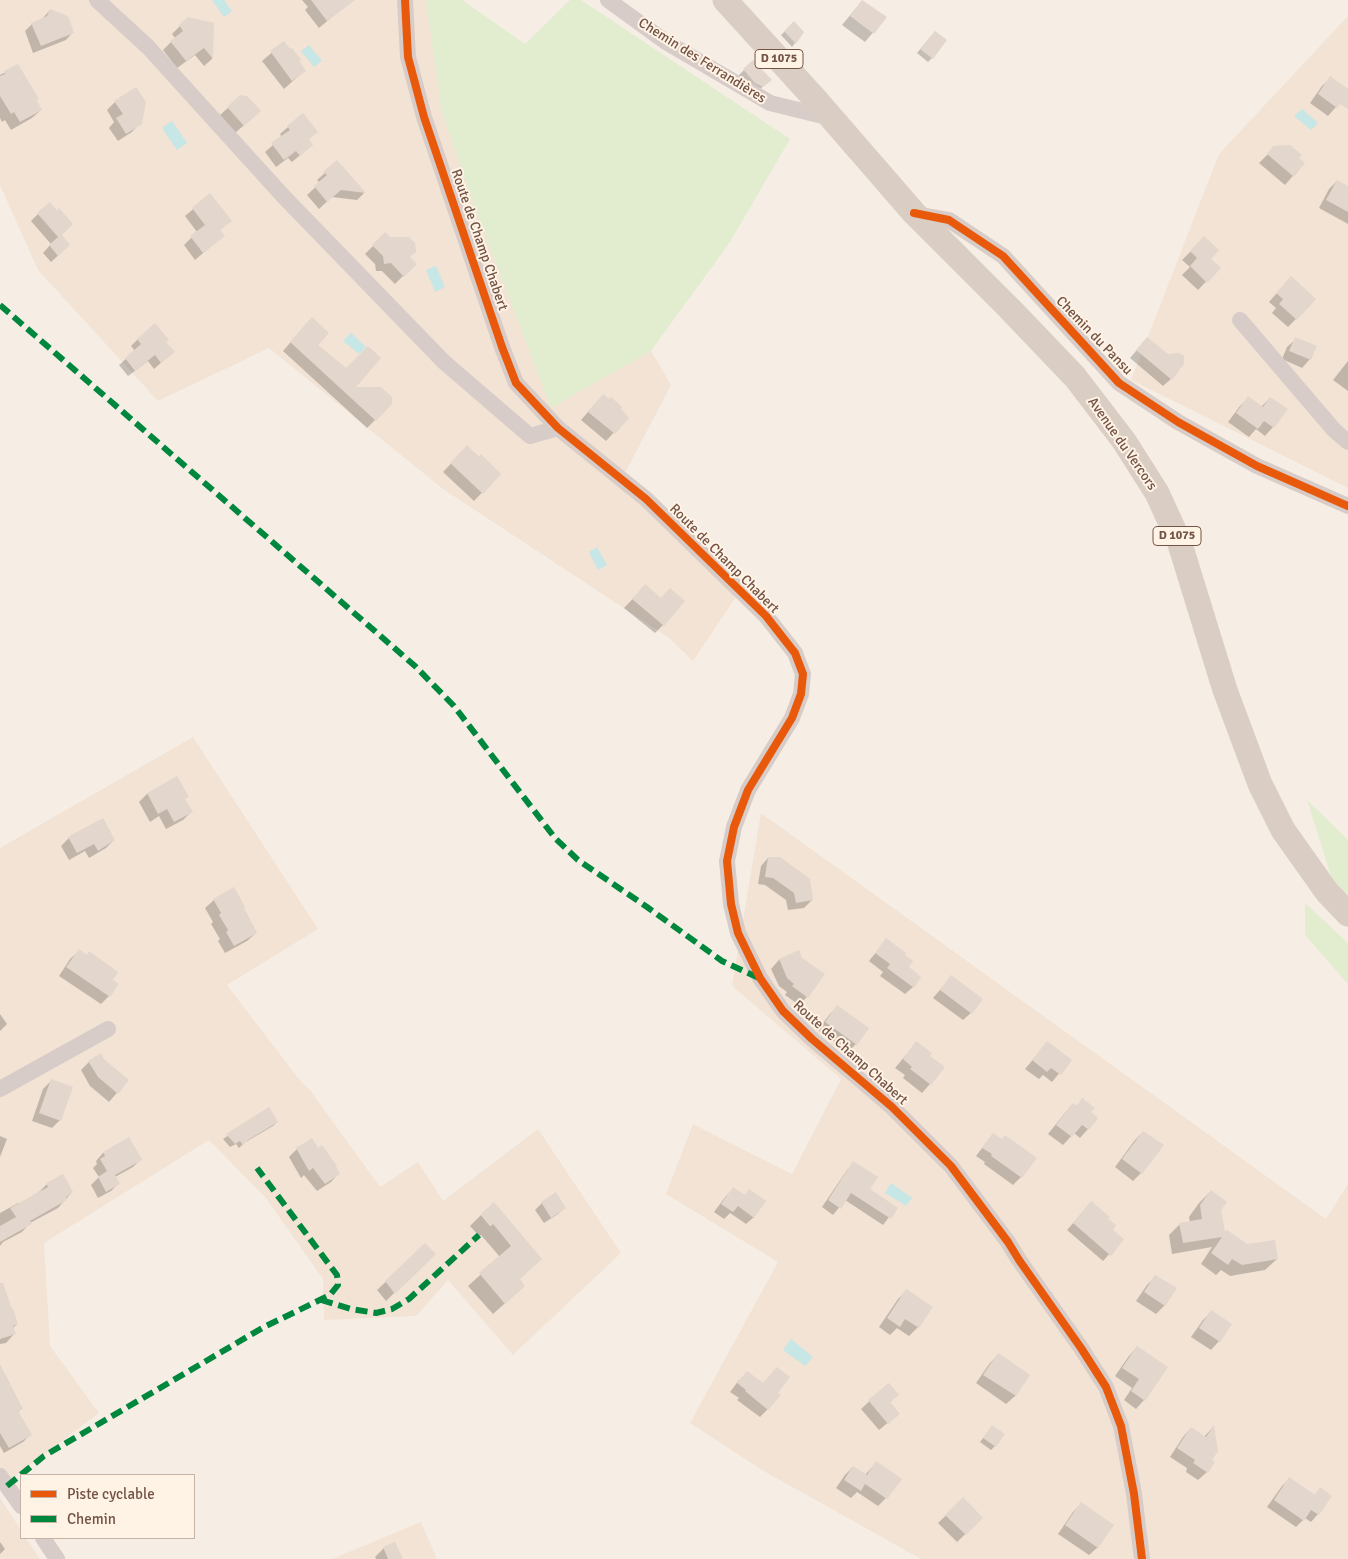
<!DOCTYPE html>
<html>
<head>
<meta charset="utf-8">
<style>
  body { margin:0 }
  #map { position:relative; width:1348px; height:1559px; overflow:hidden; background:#f6eee5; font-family:Signika,sans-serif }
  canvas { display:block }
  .legend { position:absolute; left:20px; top:1474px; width:175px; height:65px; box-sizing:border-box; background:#fff3e5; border:1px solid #c7b3a5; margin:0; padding:6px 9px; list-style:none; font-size:15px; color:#735346 }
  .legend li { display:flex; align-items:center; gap:10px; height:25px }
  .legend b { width:25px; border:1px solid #c7b3a5 }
</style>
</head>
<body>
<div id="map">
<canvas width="1348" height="1559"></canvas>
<ul class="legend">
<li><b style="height:6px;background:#e8590c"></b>Piste cyclable</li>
<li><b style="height:6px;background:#00873e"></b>Chemin</li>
</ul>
</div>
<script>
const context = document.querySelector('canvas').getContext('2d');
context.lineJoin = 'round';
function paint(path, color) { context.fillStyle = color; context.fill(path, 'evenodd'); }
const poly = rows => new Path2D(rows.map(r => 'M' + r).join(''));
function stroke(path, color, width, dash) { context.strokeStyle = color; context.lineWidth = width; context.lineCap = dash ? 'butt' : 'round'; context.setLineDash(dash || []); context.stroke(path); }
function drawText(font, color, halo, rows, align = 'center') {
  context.font = font + ' Signika,sans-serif'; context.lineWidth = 4; context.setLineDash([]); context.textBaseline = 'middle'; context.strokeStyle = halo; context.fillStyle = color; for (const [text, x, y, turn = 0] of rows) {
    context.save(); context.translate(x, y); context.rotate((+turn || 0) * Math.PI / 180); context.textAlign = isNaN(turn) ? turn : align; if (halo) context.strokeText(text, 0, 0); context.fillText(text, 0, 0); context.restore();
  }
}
paint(poly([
  [0,0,430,0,442,112,478,216,551,407,651,351,671,385,625,473,744,585,693,661,669,638,443,489,269,348,158,401,38,270,0,185],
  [1348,16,1348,488,1131,380,1219,154],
  [193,737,318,929,227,985,302,1083,310,1090,380,1187,418,1162,443,1201,538,1129,621,1253,513,1355,448,1280,416,1316,324,1320,323,1279,265,1197,209,1140,44,1243,50,1346,99,1413,0,1488,0,848],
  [761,813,1326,1219,1348,1184,1348,1559,921,1559,762,1470,690,1423,778,1262,666,1194,693,1124,792,1174,841,1079,732,986],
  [0,1498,21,1530,21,1538,26,1538,40,1559,0,1559],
  [421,1522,437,1559,332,1559]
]), '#f2e3d4');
paint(poly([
  [426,0,462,0,525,44,570,0,581,0,790,139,730,242,651,351,551,408,478,216,442,112],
  [1307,800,1348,840,1348,898,1333,883],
  [1305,903,1348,943,1348,984,1305,935]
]), '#e2eccf');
paint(poly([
  [212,0,224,0,232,11,224,17],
  [309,45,322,61,314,67,301,51],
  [1302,109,1318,123,1311,130,1294,116],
  [172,121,187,143,177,150,163,130,164,126],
  [436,266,445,287,435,292,426,270],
  [351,333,366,347,359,354,343,341],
  [597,547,607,565,598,570,589,552],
  [891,1183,912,1198,906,1206,885,1193],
  [791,1339,813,1357,805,1366,783,1350]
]), '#c7e6e6');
paint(poly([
  [302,0,348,0,350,2,319,28,305,10,308,7],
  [862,1,885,18,865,42,842,25],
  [50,10,73,32,66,40,33,53,25,31,32,24,43,18],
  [794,23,803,32,792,47,781,35],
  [212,24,212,59,204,66,195,55,177,68,163,50,175,38,172,34,180,26],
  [931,36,932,58,928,62,917,53],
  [283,43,304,71,284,89,262,61],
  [753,61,770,80,755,94,736,78],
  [18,66,41,110,32,118,11,130,5,120,2,122,0,118,0,75],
  [1331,78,1348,91,1336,107,1328,116,1310,103,1322,86],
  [240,97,251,119,235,133,219,116],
  [115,102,140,123,132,132,118,141,109,128,114,122,107,110],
  [303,115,308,140,312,145,292,162,288,158,276,167,265,152,282,137,280,134,288,127],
  [1274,148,1297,158,1304,163,1285,185,1259,163],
  [337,162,364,193,357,200,332,197,319,209,307,195,320,183,317,180],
  [1337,181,1348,187,1348,224,1319,208,1329,189],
  [210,195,230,221,219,231,223,236,195,260,184,245,197,232,185,216],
  [38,214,60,235,62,252,51,262,43,253,51,244,31,221],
  [385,234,415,264,395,284,382,271,376,271,375,264,365,254],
  [1196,246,1219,268,1198,290,1182,275,1190,267,1182,260],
  [1283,286,1296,319,1288,327,1272,313,1276,308,1269,302],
  [304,327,316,345,353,388,375,420,367,428,283,351],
  [1147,338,1171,379,1163,386,1130,358],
  [138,339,165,342,173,352,154,369,148,361,128,376,119,365,135,351,131,346],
  [1296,339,1310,359,1302,368,1282,359,1287,347],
  [1348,361,1348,391,1333,380],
  [1248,398,1261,407,1270,398,1286,409,1273,427,1265,436,1256,429,1249,437,1228,422,1240,406],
  [595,404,619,409,627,418,606,441,581,420],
  [467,447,500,474,474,501,443,472],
  [645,586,661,599,663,625,655,633,624,608],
  [177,778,184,800,191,812,183,820,166,829,159,816,150,822,139,802,147,794],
  [69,838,114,840,106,848,89,858,85,851,69,860,61,846],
  [768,858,812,900,804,908,788,910,786,900,765,885,758,884,761,866],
  [214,900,242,909,256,933,247,941,225,953,218,941,220,939,211,924,213,922,205,908],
  [886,940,907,967,913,987,905,994,880,976,883,972,869,961],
  [79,951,111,980,109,996,101,1004,59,976,70,959],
  [798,952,807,997,799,1005,785,995,787,992,779,986,771,969,779,960],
  [951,977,971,1013,963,1020,933,998],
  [837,1007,856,1044,848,1052,818,1030,829,1015],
  [0,1014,7,1024,0,1031],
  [916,1043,928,1056,930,1084,922,1093,903,1078,905,1075,895,1068],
  [1047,1043,1070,1060,1052,1082,1043,1075,1039,1079,1025,1069],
  [103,1060,128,1080,109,1102,90,1086,81,1070,89,1062],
  [51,1081,60,1120,52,1128,32,1121,43,1089],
  [1082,1100,1089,1113,1088,1129,1080,1138,1074,1133,1063,1145,1048,1134,1065,1113,1073,1104,1076,1107],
  [269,1109,277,1122,273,1126,244,1143,239,1148,236,1144,230,1147,223,1139],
  [1143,1132,1141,1173,1133,1181,1115,1167,1135,1140],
  [993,1134,1035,1158,1021,1177,1013,1185,984,1164,985,1162,976,1156],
  [0,1136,7,1139,0,1157],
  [129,1139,141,1159,133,1167,115,1177,119,1183,111,1191,98,1198,91,1185,99,1177,93,1168,97,1164,96,1161,103,1153],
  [311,1140,338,1174,331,1182,317,1191,304,1175,301,1178,289,1157,297,1149],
  [854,1163,868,1190,896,1208,883,1225,845,1200,833,1215,822,1207,847,1170],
  [47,1184,72,1192,58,1208,30,1223,22,1232,3,1242,0,1246,0,1213,18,1203,19,1204,39,1192],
  [734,1189,744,1196,749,1191,754,1217,746,1224,730,1213,724,1219,714,1212,726,1196],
  [1211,1191,1220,1210,1224,1234,1277,1259,1265,1270,1230,1276,1221,1270,1216,1275,1201,1264,1212,1247,1172,1254,1169,1235,1180,1224,1190,1222,1189,1217,1199,1203],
  [542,1203,564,1208,558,1214,544,1223,535,1210],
  [1091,1203,1107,1219,1111,1230,1122,1240,1103,1261,1067,1230],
  [494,1204,540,1259,518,1280,512,1297,493,1314,468,1286,500,1257,481,1235,479,1236,470,1226,481,1215,490,1226,492,1225],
  [425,1245,434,1254,386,1301,377,1290],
  [1156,1276,1175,1289,1164,1306,1156,1314,1136,1301,1147,1285],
  [907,1290,931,1307,918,1327,909,1336,897,1328,890,1335,879,1327,898,1299],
  [0,1297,17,1324,13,1328,14,1334,6,1343,0,1344],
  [1211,1312,1219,1341,1211,1350,1191,1337,1203,1320],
  [1137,1347,1166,1367,1144,1400,1136,1409,1124,1400,1132,1388,1115,1376,1129,1356],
  [999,1354,1029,1375,1015,1396,1006,1404,976,1383,990,1363],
  [0,1380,22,1408,17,1413,30,1435,23,1442,4,1453,0,1446],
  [739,1380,776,1393,768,1409,760,1417,737,1400,739,1398,730,1392],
  [888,1384,897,1395,889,1403,890,1421,879,1430,861,1409],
  [992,1427,995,1446,991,1450,980,1442],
  [1213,1427,1210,1460,1213,1462,1207,1472,1198,1480,1186,1472,1187,1468,1170,1457,1183,1437,1191,1428,1204,1437],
  [876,1463,886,1498,878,1506,857,1492,851,1498,836,1488,845,1475,853,1467,865,1475],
  [1289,1479,1314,1496,1320,1489,1318,1514,1311,1522,1305,1518,1296,1527,1267,1507,1282,1486],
  [963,1499,982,1518,957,1542,938,1523],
  [1081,1504,1098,1547,1089,1555,1058,1534,1073,1512],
  [0,1542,5,1549,0,1554],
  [384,1548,402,1559,376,1559,375,1557]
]), '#0003');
paint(poly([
  [311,0,355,0,327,21],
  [862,0,887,17,874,34,850,16],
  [50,9,68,16,74,33,41,46,31,23,47,16],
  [188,17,214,23,213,59,204,48,186,61,170,41,183,31,179,25],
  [794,21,804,32,796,44,784,31],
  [935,31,947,40,933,59,920,49],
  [284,41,290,49,292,48,301,60,299,61,306,71,292,81,270,51],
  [753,60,772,80,763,87,755,83,743,69],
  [18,64,39,99,36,100,42,110,20,122,14,112,11,114,0,96,0,76,5,74,4,71],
  [1330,76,1348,89,1348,109,1340,104,1337,108,1318,94],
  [136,87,146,102,142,124,126,134,116,118,123,114,114,101],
  [240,95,247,96,261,111,244,126,227,107],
  [303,113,318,132,309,139,313,145,300,156,296,151,284,160,271,143,290,130,287,126],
  [1290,145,1302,155,1299,158,1305,163,1294,177,1267,154,1273,146],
  [337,160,366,193,341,190,327,202,314,186,327,175,323,172],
  [1337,180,1348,186,1348,212,1326,200],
  [210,193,232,221,220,230,225,236,203,253,190,236,205,225,192,208],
  [50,202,57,211,59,208,73,224,62,235,70,245,58,256,49,245,58,237,37,213],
  [385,232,390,237,409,237,415,243,416,252,410,257,417,264,404,277,391,263,384,264,383,256,372,245],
  [1204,236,1219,250,1211,259,1221,268,1207,283,1190,266,1197,258,1190,251],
  [1291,276,1316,299,1297,320,1279,304,1283,299,1276,293],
  [312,317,329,333,318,345,346,368,368,346,381,358,356,387,381,387,392,397,392,404,376,421,290,342],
  [155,323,169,340,166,342,175,352,161,363,155,355,135,371,125,358,141,344,137,339],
  [1147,337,1168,354,1179,353,1184,356,1184,364,1172,380,1136,350],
  [1295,337,1317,346,1311,360,1289,351],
  [603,394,609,399,611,397,622,407,621,409,629,418,615,434,588,412],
  [1248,396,1263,407,1270,397,1288,409,1274,428,1264,421,1258,429,1236,413],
  [467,445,479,457,481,454,501,474,483,494,450,463],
  [645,584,661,598,670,588,685,601,664,626,632,599],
  [177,776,189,797,185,799,193,812,174,822,167,809,158,814,147,793],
  [103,818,115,840,98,851,94,844,77,853,68,837],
  [768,857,780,857,810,879,813,900,796,903,794,893,773,878,765,877],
  [234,887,245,907,244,908,257,933,234,946,226,932,228,930,219,915,221,913,213,899],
  [886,938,906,953,905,955,913,961,909,967,921,977,914,988,887,968,890,964,875,953],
  [79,949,87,955,89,951,118,972,113,980,119,984,110,997,66,967],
  [799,950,802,958,825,974,808,998,792,986,794,984,787,978,779,959],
  [951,975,983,999,972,1014,940,990],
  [837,1005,869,1028,857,1045,825,1022],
  [916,1041,932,1053,930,1056,945,1067,931,1085,910,1069,912,1067,903,1059],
  [1047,1041,1072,1060,1061,1075,1051,1068,1047,1072,1032,1060],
  [101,1053,104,1059,129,1080,118,1094,98,1077,88,1061],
  [51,1079,73,1087,61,1121,39,1113],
  [1082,1098,1095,1108,1091,1112,1098,1118,1089,1130,1082,1125,1072,1137,1056,1125,1073,1103,1077,1106],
  [269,1107,278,1122,248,1140,243,1145,240,1141,235,1144,226,1134],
  [1143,1131,1164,1145,1142,1174,1122,1159],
  [993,1133,1002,1139,1005,1135,1037,1158,1022,1178,991,1156,992,1154,982,1148],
  [129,1137,142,1160,115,1175,120,1184,106,1192,98,1177,107,1171,100,1159,105,1156,103,1152],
  [312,1138,318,1148,322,1145,337,1166,336,1167,340,1174,325,1184,313,1168,309,1171,296,1148],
  [853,1161,878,1177,870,1189,898,1208,891,1219,851,1193,841,1209,828,1200],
  [63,1174,73,1192,66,1197,67,1200,30,1221,32,1224,0,1242,0,1226,16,1217,10,1208,48,1187,46,1183],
  [733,1187,745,1195,749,1189,766,1201,754,1218,738,1206,733,1212,721,1204],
  [1211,1190,1227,1202,1221,1210,1225,1232,1227,1230,1247,1244,1275,1240,1278,1259,1242,1265,1232,1259,1228,1265,1211,1253,1222,1237,1183,1243,1179,1223,1202,1219,1200,1205],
  [556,1192,566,1208,551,1218,541,1202],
  [1091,1201,1110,1217,1108,1219,1116,1225,1113,1230,1124,1239,1111,1256,1073,1223],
  [494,1202,542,1259,520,1279,525,1286,505,1304,479,1273,511,1246,493,1224,491,1226,481,1214],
  [425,1243,436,1254,395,1294,385,1281],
  [1155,1275,1177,1288,1165,1306,1144,1292],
  [0,1283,3,1283,12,1309,13,1309,18,1324,13,1326,16,1334,0,1339],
  [906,1289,933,1307,919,1328,905,1319,900,1327,887,1318],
  [1211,1310,1232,1324,1220,1342,1199,1328],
  [1137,1346,1168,1367,1145,1401,1131,1391,1139,1379,1122,1368],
  [998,1353,1030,1375,1016,1396,983,1375],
  [0,1364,23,1409,18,1411,32,1435,9,1448,0,1433],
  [777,1367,790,1377,778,1393,781,1395,768,1410,745,1391,746,1390,737,1383,747,1371,763,1383],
  [889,1383,899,1395,890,1402,900,1414,888,1424,868,1400],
  [992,1425,1005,1434,996,1447,983,1438],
  [1214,1425,1218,1451,1212,1460,1215,1462,1208,1473,1193,1463,1195,1460,1177,1448,1191,1427,1206,1437],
  [876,1461,902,1479,887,1499,865,1484,861,1491,844,1480,853,1466,867,1475],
  [1289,1477,1315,1495,1320,1487,1332,1496,1319,1515,1311,1510,1304,1521,1274,1500],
  [963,1497,983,1518,966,1535,945,1515],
  [1081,1502,1114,1525,1098,1548,1065,1525],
  [395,1542,403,1559,388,1559,383,1547]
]), '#e2d6cd');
stroke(poly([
  [97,0,148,47,284,197,444,362,530,436,558,428],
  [405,0,408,57,424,117,502,347,516,383,558,428,646,499,766,616,795,653,803,674,801,694,792,718,748,790,734,827,727,861,731,904,738,933,760,978,783,1011,812,1039,892,1107,951,1166,1008,1242,1019,1260,1081,1348,1106,1387,1121,1426,1134,1494,1142,1559],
  [608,0,666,42,770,103,831,118],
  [916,214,949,220,1003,256,1119,383,1178,422,1257,466,1348,506],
  [1240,320,1334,430,1348,442],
  [0,1089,108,1029],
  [0,1476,21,1506],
  [43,1538,57,1559]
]), '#d7ccc8', 16);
stroke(poly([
  [725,0,816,100,914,213,1010,309,1075,377,1124,441,1157,493,1179,541,1225,690,1260,784,1283,830,1327,892,1348,914]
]), '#dacec4', 25);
stroke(poly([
  [0,305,415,666,454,706,555,838,578,860,647,907,722,961,759,978],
  [321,1300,351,1309,376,1313,392,1309,409,1299,479,1235],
  [7,1486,44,1456,264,1327,330,1295,338,1285,337,1275,257,1168]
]), '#00873e', 6, [12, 6]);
stroke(poly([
  [405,0,408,57,424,117,502,347,516,383,558,428,646,499,766,616,795,653,803,674,801,694,792,718,748,790,734,827,727,861,731,904,738,933,760,978,783,1011,812,1039,892,1107,951,1166,1008,1242,1019,1260,1081,1348,1106,1387,1121,1426,1134,1494,1142,1559],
  [914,213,949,220,1003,256,1119,383,1178,422,1257,466,1348,506]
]), '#e8590c', 8);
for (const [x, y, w] of [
  [779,59,48],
  [1177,536,48]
]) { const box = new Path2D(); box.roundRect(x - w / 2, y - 9.5, w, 19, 4); context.fillStyle = '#fff3e5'; context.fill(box); stroke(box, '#735346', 1); }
drawText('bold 12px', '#735346', null, [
  ["D 1075",779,59],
  ["D 1075",1177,536]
]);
drawText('14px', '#735346', '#fff3e5', [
  ["Chemin des Ferrandières",702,61,32],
  ["Route de Champ Chabert",479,240,71],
  ["Chemin du Pansu",1094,336,46],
  ["Avenue du Vercors",1122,444,55],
  ["Route de Champ Chabert",724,559,45],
  ["Route de Champ Chabert",850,1053,42]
]);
</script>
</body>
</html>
